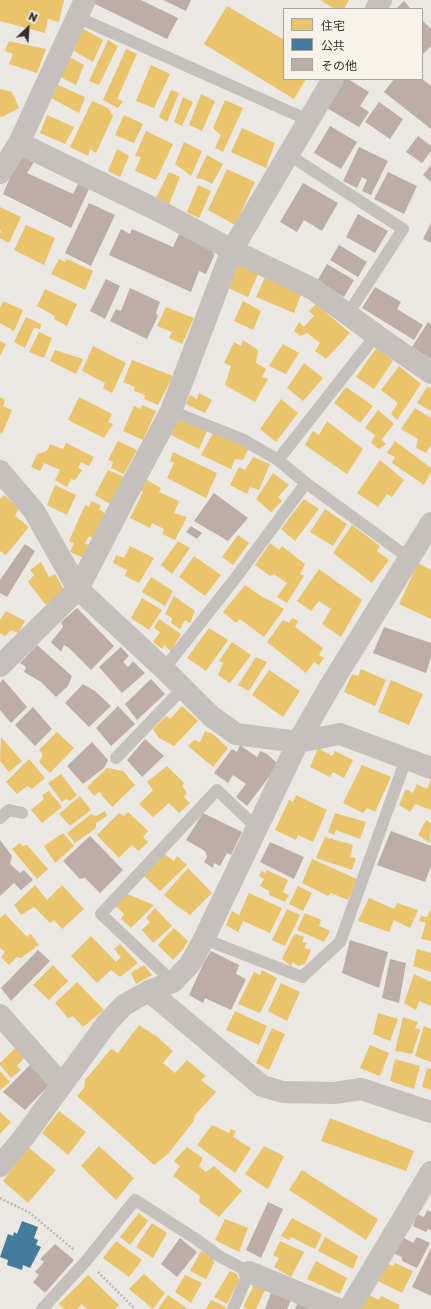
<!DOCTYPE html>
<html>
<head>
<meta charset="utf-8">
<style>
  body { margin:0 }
  #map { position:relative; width:431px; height:1309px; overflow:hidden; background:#ebe7e2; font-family:"Golos Text","Noto Sans JP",sans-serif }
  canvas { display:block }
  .legend { position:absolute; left:283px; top:8px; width:140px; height:72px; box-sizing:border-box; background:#f7f2ea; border:1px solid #a9a39d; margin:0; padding:5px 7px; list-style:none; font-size:12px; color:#352d2a }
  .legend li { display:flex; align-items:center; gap:8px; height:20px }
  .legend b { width:20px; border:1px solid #a9a39d }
  .north { position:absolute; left:8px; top:8px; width:40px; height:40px; -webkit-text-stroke:3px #f7f2ea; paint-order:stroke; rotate:25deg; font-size:11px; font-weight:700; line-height:16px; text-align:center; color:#352d2a }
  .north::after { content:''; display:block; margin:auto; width:14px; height:18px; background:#352d2a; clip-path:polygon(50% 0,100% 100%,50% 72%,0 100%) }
</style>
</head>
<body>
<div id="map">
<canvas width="431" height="1309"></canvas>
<ul class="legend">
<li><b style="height:11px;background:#e9c46a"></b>住宅</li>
<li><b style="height:11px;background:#457b9d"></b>公共</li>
<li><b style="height:11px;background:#bcada6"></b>その他</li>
</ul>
<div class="north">N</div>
</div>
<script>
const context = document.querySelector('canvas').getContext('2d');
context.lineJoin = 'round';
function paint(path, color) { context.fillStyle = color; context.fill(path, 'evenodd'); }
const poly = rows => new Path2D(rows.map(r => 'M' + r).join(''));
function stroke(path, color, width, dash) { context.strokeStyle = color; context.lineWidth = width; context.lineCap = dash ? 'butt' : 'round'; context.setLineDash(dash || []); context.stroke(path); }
paint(poly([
  [0,0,64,0,59,22,48,19,45,33,0,21],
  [320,0,349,0,344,9,335,9],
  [227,6,284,40,284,79,306,79,294,99,204,44],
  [82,28,103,40,93,62,74,51],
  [108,40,118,46,99,85,89,81],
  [9,41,46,49,37,73,9,64,13,54,5,51],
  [126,49,137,54,117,99,123,101,118,108,103,100],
  [70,57,84,65,76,85,60,77],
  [151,65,170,74,154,108,136,101],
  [58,85,85,97,79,113,51,98],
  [0,89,12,92,19,108,2,117,0,116],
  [171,90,179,93,167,122,159,117],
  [201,94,215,101,202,131,189,125],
  [183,97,193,102,182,126,174,122],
  [225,100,243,108,223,152,215,148,221,135,213,128],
  [92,101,108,108,113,116,96,153,90,149,88,156,70,147],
  [47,115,74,127,65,144,40,133],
  [124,115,143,124,134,143,115,135],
  [242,128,275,143,266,168,231,152],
  [146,131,173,144,156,180,135,171,141,157,135,156],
  [184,142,202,151,191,176,175,164],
  [117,149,129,156,120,177,108,171],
  [207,155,223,164,212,184,205,180,196,178],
  [227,169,255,182,235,225,208,210],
  [169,172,180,177,169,204,156,198],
  [198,185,211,191,199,218,187,212],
  [0,207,21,217,9,243,0,238,0,233,1,231,0,230],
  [26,225,55,238,44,265,14,250],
  [59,259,65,262,67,259,93,271,85,290,51,274],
  [238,264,258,274,248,297,228,288],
  [265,277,302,292,294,313,256,297],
  [45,289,77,304,67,326,54,319,55,316,37,306],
  [3,301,23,310,14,331,0,323,0,308],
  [243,301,261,311,253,330,234,321],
  [316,304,350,333,326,359,315,351,320,343,307,333,300,336,294,331,299,322,304,327,314,316,309,311],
  [166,307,194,318,182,344,169,338,172,332,157,326],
  [26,317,41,324,40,329,34,328,25,348,14,342],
  [39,332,52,338,44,358,29,352],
  [243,340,258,350,256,363,266,369,262,377,268,379,255,402,225,385,231,366,224,363,234,342,241,346],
  [0,341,6,344,0,356],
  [283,344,299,353,286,374,269,366],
  [93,346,126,363,112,393,103,388,105,383,82,371],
  [377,347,393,361,374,389,356,377],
  [55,350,83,359,76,374,50,361],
  [132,360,173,376,158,405,144,399,145,395,134,391,135,387,123,382],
  [304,363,323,378,303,401,287,388],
  [399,366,421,384,397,420,391,414,398,403,381,390],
  [346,387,373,406,360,423,334,403],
  [427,387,431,388,431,411,417,403],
  [199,393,212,400,205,413,186,404,190,395,197,399],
  [0,397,5,400,3,406,12,410,2,434,0,432],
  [79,397,112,414,108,422,113,424,104,438,68,420],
  [281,399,298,413,276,442,260,429],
  [142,405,156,411,143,440,123,431,134,406,141,409],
  [415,408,431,418,431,445,426,453,416,448,418,439,401,429],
  [378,410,394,424,381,440,386,444,379,449,371,443,375,435,365,428],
  [176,417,207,431,199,449,169,434],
  [327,421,363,449,347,474,305,445,313,431,319,435],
  [213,433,249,448,243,460,235,459,231,469,201,455],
  [118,441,137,450,124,474,111,468,113,462,108,460],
  [395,441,431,468,431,472,424,485,392,463,395,457,387,453],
  [66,443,94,457,89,466,81,462,78,468,82,470,75,480,71,479,67,487,55,480,60,470,44,463,40,471,31,467,37,454,47,451,50,444,63,449],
  [173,452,217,473,206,498,167,478,174,463,170,461],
  [253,457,270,464,259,490,250,487,247,494,230,485,239,467,245,470],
  [380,460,404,480,392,497,387,494,378,507,357,493],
  [108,470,124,477,110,504,95,495],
  [273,473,289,485,278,497,282,501,271,512,256,499],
  [145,479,161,488,159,492,179,501,174,513,187,517,175,540,162,534,164,529,152,523,150,528,130,518,143,492,140,489],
  [55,485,76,495,67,515,47,505],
  [4,495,19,508,15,516,29,527,6,555,0,551,0,499],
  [304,499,319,509,295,541,281,529],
  [91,501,101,505,99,509,106,514,92,538,89,536,85,543,90,546,84,558,70,552,74,543,69,541,85,505,89,507],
  [325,509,347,524,333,546,310,532],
  [352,525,380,546,377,551,389,560,372,583,333,553],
  [238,535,249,543,233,565,222,557],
  [178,541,190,548,172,574,161,565],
  [270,543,279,550,282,546,305,564,300,574,304,576,287,603,277,597,287,583,274,574,270,576,255,565],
  [130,546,154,558,139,583,125,576,127,570,113,563,116,555,124,558],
  [194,556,221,575,205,596,179,577],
  [41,562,49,577,55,574,64,590,46,605,28,582,34,575,30,570],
  [418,563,431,570,431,619,399,604],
  [319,569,362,600,341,637,322,624,331,609,319,601,311,611,297,601],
  [151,577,173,591,165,606,142,592],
  [245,585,264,598,271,601,284,609,264,637,240,619,236,623,223,612],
  [174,596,195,611,190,623,185,620,180,629,171,623,172,618,165,614],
  [142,598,162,610,149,630,131,618],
  [6,611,25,621,18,633,11,630,5,636,0,633,0,620],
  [292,618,298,621,295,627,323,648,319,655,324,658,319,665,314,662,306,673,267,642,283,620,289,623],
  [159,619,181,634,171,651,164,645,162,649,153,642,160,632,154,628],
  [209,628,228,640,206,671,187,658],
  [232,642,251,655,230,683,218,675,223,663,219,661],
  [256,657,267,662,249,691,238,685],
  [361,669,386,680,375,706,344,692,352,674,358,676],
  [269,670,300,691,283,717,252,695],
  [391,680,423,694,409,725,378,712],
  [182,706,198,721,174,746,159,738,153,729,166,716,170,719],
  [205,731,213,734,228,748,213,767,188,746,194,740,200,742],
  [57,732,74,748,50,773,39,762,43,755,39,750],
  [1,737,22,761,9,772,0,761],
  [318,748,332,756,335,751,353,760,344,778,333,772,330,777,310,767],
  [29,759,45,778,32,789,27,786,17,794,6,782],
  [362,765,391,777,375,812,367,808,363,813,343,803],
  [167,766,184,783,182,786,187,792,184,797,190,803,179,813,169,803,153,817,139,804,153,790,147,782],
  [107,768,123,771,135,785,112,807,99,792,94,796,87,787],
  [61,774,77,795,70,801,66,799,62,802,48,783],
  [431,779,431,810,415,804,410,812,399,805,406,789,413,793,417,784,427,789],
  [49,791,62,807,42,823,31,810,44,799,42,795],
  [296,795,327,810,313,842,298,835,296,840,275,830,289,800,293,802],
  [80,796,91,810,70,826,59,814],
  [105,811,107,816,96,823,96,828,75,843,67,833,91,814,96,816],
  [128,812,148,831,143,837,148,842,139,851,132,845,119,858,97,835,119,813,124,816],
  [335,813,366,822,360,839,336,830,334,835,328,832],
  [426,820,431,823,430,843,418,835],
  [63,833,74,846,55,863,44,846],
  [325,837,353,845,350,857,356,858,352,870,316,858],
  [20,843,22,846,27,845,48,869,37,879,12,849],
  [164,854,174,861,177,856,187,865,160,891,143,875],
  [312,859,357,879,348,900,331,893,328,896,302,883],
  [188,868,212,893,190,915,177,906,164,895],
  [267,870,288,880,283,892,289,895,285,902,269,895,269,891,260,886,264,879,259,876,261,871,266,873],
  [35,885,47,900,62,885,84,909,62,929,54,920,50,923,34,907,21,915,14,905],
  [298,886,312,893,303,911,289,904],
  [249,893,282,908,270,933,243,921,238,932,226,925,232,911,239,915],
  [127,894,154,905,131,928,121,919,124,914,115,905],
  [369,898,394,909,397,903,418,910,410,928,394,920,389,932,358,921],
  [155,908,172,926,153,943,142,930,150,922,146,918],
  [287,909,300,915,285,946,272,940],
  [431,909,431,941,421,939,426,923,419,921,421,916,427,917],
  [305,913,321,920,319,926,330,931,324,942,297,930],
  [5,914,27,937,31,934,39,945,21,958,17,957,9,965,1,957,5,952,0,948,0,918],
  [174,928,188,941,184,948,173,960,158,945],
  [296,934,304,937,302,942,307,943,304,948,311,950,305,964,298,966,293,962,291,966,282,959,292,938],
  [91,936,116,962,121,957,114,949,120,944,138,963,120,977,111,970,97,983,71,956],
  [417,949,431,953,431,972,413,966],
  [53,965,68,981,49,1000,33,985],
  [144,965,152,975,136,984,131,973],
  [262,970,277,978,260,1013,238,1004,254,972,260,975],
  [414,974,431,982,431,1006,419,1001,416,1010,404,1003],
  [77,982,104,1010,83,1027,73,1016,68,1018,55,1003],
  [281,983,300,992,287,1021,268,1011],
  [235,1011,267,1026,259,1045,226,1030],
  [378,1013,398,1019,390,1041,373,1034],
  [403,1017,418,1022,415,1028,420,1030,412,1054,395,1051],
  [139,1025,156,1036,173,1051,163,1063,175,1073,187,1060,206,1076,201,1080,216,1092,195,1115,193,1122,168,1154,154,1165,77,1096,84,1088,85,1080,111,1049,118,1053],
  [424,1026,431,1029,431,1062,415,1056],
  [272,1028,285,1034,269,1070,256,1063],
  [370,1045,389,1053,380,1076,360,1068],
  [17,1046,26,1056,17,1066,21,1070,11,1078,0,1065,0,1063],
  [395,1059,420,1066,414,1089,390,1081],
  [427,1068,431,1069,431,1090,422,1087],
  [0,1071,10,1082,0,1090],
  [59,1111,86,1132,68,1155,42,1133],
  [0,1112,11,1122,0,1134],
  [330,1118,414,1151,406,1171,321,1141],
  [212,1125,229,1133,231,1129,236,1131,233,1137,251,1148,235,1173,197,1145],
  [99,1146,134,1178,116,1200,81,1166],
  [264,1146,284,1156,268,1189,245,1174],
  [28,1147,56,1170,28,1203,3,1181],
  [187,1147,203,1158,199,1166,206,1172,214,1166,242,1191,219,1217,199,1202,200,1196,173,1176,180,1166,174,1161],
  [302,1170,378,1219,366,1240,289,1190],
  [139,1213,148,1221,130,1245,120,1237],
  [292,1218,322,1234,315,1249,291,1237,289,1240,281,1236],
  [225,1219,248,1228,239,1252,215,1240],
  [152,1223,167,1233,153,1258,136,1247],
  [325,1237,358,1256,353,1269,318,1251],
  [116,1241,142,1260,129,1277,103,1258],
  [280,1241,304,1252,291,1277,274,1267,279,1258,273,1255],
  [201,1251,213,1257,214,1263,206,1279,190,1271],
  [316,1261,347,1278,340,1294,307,1279],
  [385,1262,393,1266,395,1263,413,1271,402,1293,376,1280],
  [230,1271,237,1274,239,1280,227,1304,214,1297],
  [144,1274,165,1293,153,1309,129,1289],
  [88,1275,119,1305,115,1309,87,1309,82,1304,77,1309,65,1309,59,1304],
  [185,1275,202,1283,191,1303,175,1292],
  [254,1285,265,1290,256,1309,247,1309,243,1307],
  [367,1294,379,1300,381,1296,400,1305,398,1309,359,1309],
  [168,1295,188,1309,158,1309],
  [211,1300,226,1307,225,1309,206,1309]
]), '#e9c46a');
paint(poly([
  [22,1221,38,1227,34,1238,38,1240,36,1245,41,1247,30,1268,23,1265,22,1270,7,1265,8,1260,0,1257,8,1234,13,1236,14,1232,17,1234]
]), '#457b9d');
paint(poly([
  [94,0,141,0,178,18,167,39,93,3],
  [163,0,191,0,186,11],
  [404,1,411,9,396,9],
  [422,20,431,29,431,46,423,54],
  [341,79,348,79,369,92,360,106,369,112,359,127,325,107],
  [394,79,422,79,431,86,431,129,384,92],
  [379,102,403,119,390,139,365,122],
  [330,126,357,142,341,169,314,153],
  [418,136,431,146,431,151,422,163,406,152],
  [359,147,388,161,371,195,362,191,367,180,362,177,357,188,343,181],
  [20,155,34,162,27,173,73,194,78,184,89,189,71,228,3,194],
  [431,165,431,182,423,175],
  [388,172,417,186,404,214,374,199],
  [303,183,338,203,322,231,304,220,297,232,280,222],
  [89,203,115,215,91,266,65,253],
  [358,214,388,231,375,253,346,237],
  [431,223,431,243,423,239],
  [121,229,130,234,132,229,173,247,179,234,213,250,214,256,206,274,199,271,191,292,109,255],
  [339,245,367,262,358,277,330,260],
  [327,264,354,280,344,297,317,281],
  [106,279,120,286,105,319,90,311],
  [375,287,401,302,397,309,423,325,414,340,362,308],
  [130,288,160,302,156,313,158,316,147,339,110,321,116,309,121,311],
  [428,322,431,324,431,359,412,347],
  [214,493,248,518,228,541,194,521],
  [191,526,202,533,197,539,186,532],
  [25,544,35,551,7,597,0,593,0,580],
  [77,608,114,646,91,670,69,648,64,645,61,652,51,642,63,627,61,622],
  [384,627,431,643,431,657,426,673,373,653],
  [37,645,72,676,68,686,56,697,41,682,24,672,26,667,20,663],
  [121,647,129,656,123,662,128,667,133,661,145,673,122,693,99,667],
  [3,679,27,707,11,723,0,710,0,683],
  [151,679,165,694,137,720,125,704],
  [83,684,95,691,111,706,89,727,65,703],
  [118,706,135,724,111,746,96,728],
  [33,707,52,729,35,746,15,725],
  [145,739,164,756,142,777,127,760],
  [92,742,108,760,104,768,83,784,67,766],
  [240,745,257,757,260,751,267,754,277,763,272,773,247,806,236,797,246,784,233,775,228,783,214,773,232,749,237,752],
  [203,813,242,832,231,855,227,853,220,866,214,863,213,868,204,862,207,857,205,851,186,840],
  [391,831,431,846,431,866,425,882,377,865],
  [90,836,123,870,100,893,85,878,80,879,63,861],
  [0,840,12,856,10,864,20,873,24,870,33,880,21,890,14,883,0,896],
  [270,842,304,857,294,879,260,862],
  [350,940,388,952,379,988,342,973],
  [38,950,50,961,11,1001,1,988],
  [211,951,239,965,236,974,246,979,231,1010,205,998,203,1003,189,995,204,962],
  [390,959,406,963,399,1003,382,998],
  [32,1063,51,1083,25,1110,3,1092],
  [268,1202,283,1209,261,1258,246,1250],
  [427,1210,431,1212,431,1230,428,1229,426,1232,413,1226,417,1214,424,1217],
  [401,1236,413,1243,417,1237,430,1243,417,1268,402,1261,402,1257,393,1253],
  [180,1238,197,1252,177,1277,161,1264],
  [55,1244,74,1260,45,1293,33,1282,39,1275,35,1272,44,1262,40,1259],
  [431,1248,431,1296,412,1287],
  [271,1293,291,1300,287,1309,265,1309],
  [300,1298,323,1309,295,1309]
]), '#bcada6');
stroke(poly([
  [0,1198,30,1213,74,1250],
  [98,1272,135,1309]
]), '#bdb8b4', 2.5, [2, 2]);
stroke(poly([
  [77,17,308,120],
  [289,155,403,229,348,314],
  [171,411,242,439,278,460,306,483,409,558],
  [278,460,376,335],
  [164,669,234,580,306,483],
  [116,758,183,688],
  [0,818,9,810,22,813],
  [204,939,302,977,340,942,406,759],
  [173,982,101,914,217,790,257,828],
  [42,1309,86,1261,135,1200,196,1239,219,1256,249,1272,233,1309]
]), '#c5c0bb', 12);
stroke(poly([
  [376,9,381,0],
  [19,143,163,213,232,250,313,289,376,335,431,373],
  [0,173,19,143,85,0],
  [0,471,34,511,78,589,164,669,211,716,236,734,298,742,340,734,431,768],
  [0,666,78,589,130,488,171,411,232,250,333,79],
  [149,991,262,1086,283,1092,334,1093,361,1089,431,1112],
  [0,1015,62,1085],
  [0,1166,24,1137,107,1023,124,1005,149,991,173,982,190,964,204,939,298,742,330,686,431,523],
  [249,1272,338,1309],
  [349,1309,431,1172]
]), '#c5c0bb', 22);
</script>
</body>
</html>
